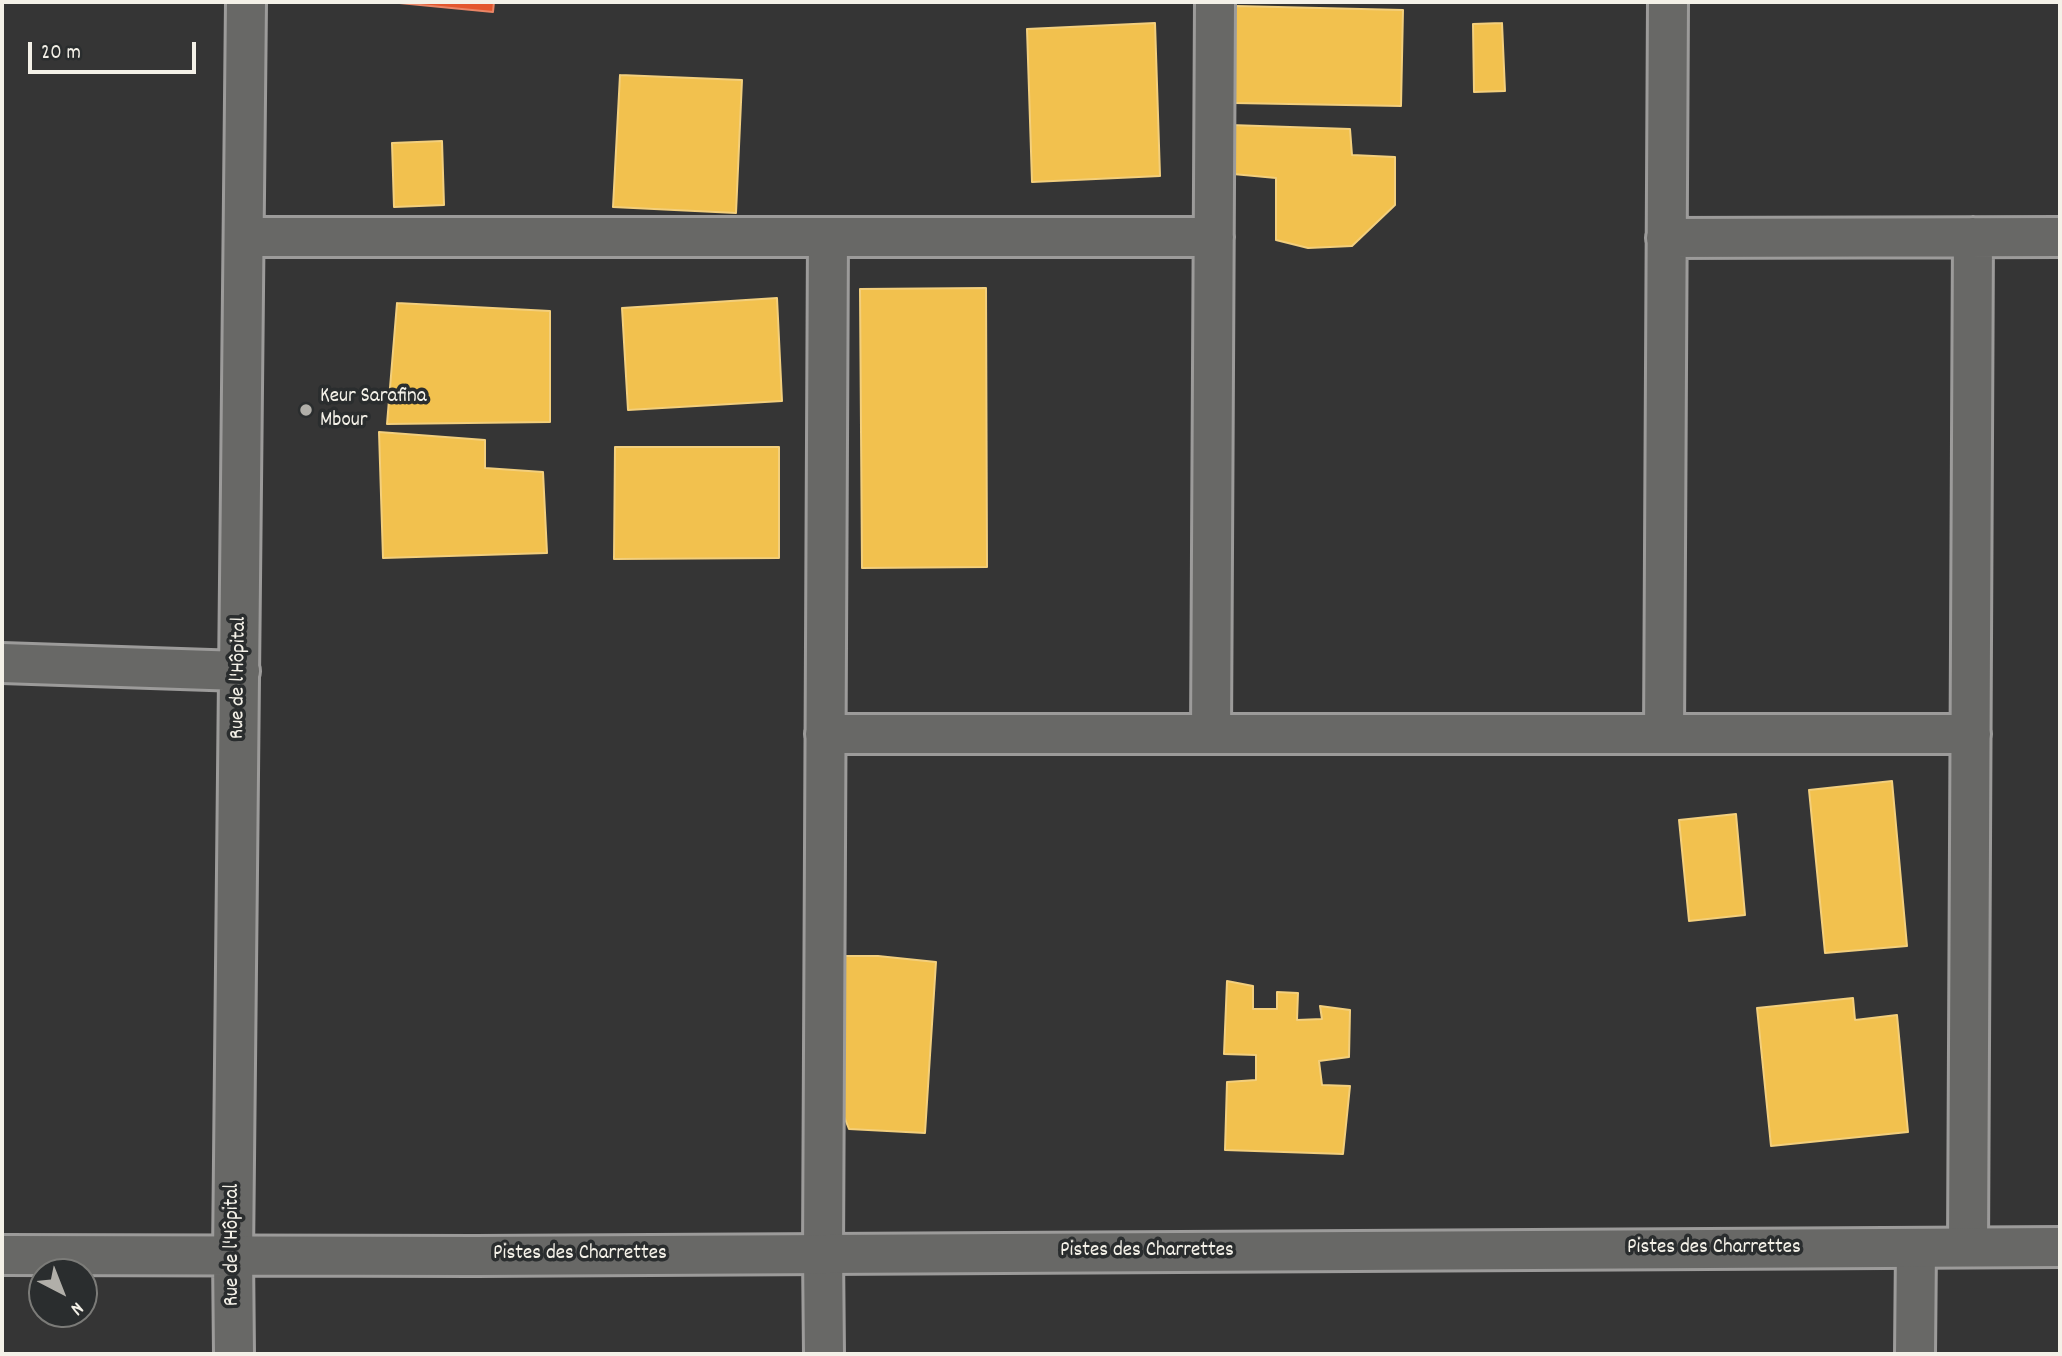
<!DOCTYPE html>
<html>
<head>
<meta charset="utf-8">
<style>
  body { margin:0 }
  #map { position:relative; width:2062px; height:1356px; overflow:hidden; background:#353535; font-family:Dekko,sans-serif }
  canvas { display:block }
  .frame { position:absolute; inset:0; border:4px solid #f4f1e8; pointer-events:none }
  .north { position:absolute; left:28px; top:1258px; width:70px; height:70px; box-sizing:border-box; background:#2a2d2e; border:2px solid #7b7b78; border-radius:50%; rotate:138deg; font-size:19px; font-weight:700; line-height:28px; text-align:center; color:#f4f1e8 }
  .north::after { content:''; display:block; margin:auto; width:24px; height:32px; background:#b1afa9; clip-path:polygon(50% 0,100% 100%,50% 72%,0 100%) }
  .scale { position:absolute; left:28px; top:42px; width:168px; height:32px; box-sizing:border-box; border:4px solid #f4f1e8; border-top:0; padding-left:9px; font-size:21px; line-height:24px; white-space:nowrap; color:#f4f1e8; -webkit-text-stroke:5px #2a2d2e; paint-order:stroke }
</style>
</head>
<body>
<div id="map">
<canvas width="2062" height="1356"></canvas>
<div class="frame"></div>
<div class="north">N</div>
<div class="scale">20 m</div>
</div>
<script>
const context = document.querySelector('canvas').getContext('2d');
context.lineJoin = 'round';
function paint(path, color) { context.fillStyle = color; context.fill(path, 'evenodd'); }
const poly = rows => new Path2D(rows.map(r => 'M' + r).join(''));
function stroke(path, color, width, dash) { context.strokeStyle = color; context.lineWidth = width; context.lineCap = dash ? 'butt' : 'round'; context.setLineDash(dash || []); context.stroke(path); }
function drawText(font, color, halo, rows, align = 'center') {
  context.font = font + ' Dekko,sans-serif'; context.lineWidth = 7; context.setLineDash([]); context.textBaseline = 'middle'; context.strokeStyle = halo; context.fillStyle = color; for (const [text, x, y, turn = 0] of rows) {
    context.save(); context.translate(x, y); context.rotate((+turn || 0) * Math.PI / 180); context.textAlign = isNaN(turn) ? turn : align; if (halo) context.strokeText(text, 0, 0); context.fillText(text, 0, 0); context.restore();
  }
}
const homes = poly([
  [1236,6,1403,10,1401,106,1234,103,1236,6],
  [1155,23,1160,176,1032,182,1027,29,1155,23],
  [1502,23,1505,91,1474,92,1473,24,1502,23],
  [620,75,742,80,736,213,613,207,620,75],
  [1230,125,1350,129,1352,155,1395,157,1395,205,1352,246,1308,248,1276,240,1276,178,1233,174,1230,125],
  [442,141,444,205,394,207,392,143,442,141],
  [986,288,987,567,862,568,860,289,986,288],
  [777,298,782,401,628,410,622,308,777,298],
  [397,303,550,311,550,422,387,424,397,303],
  [379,432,485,440,485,468,543,472,547,553,383,558,379,432],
  [615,447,779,447,779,558,614,559,615,447],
  [1892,781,1907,946,1825,953,1809,790,1892,781],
  [1736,814,1745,915,1689,921,1679,820,1736,814],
  [837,956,878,956,936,962,925,1133,849,1129,833,1089,837,956],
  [1227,981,1253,986,1253,1009,1277,1009,1277,992,1298,993,1297,1020,1322,1019,1320,1006,1350,1010,1349,1057,1319,1061,1322,1085,1350,1086,1343,1154,1225,1150,1227,1082,1256,1080,1256,1055,1224,1054,1227,981],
  [1853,998,1855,1020,1897,1015,1908,1132,1771,1146,1757,1008,1853,998]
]);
paint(homes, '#f2c14e');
stroke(homes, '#f3cf7c', 2);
const shops = poly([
  [389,2,494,2,493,12,389,2]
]);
paint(shops, '#e4572e');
stroke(shops, '#e98566', 2);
const minor = poly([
  [244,237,1214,237],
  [1666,238,2060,237],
  [2,663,240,671],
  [825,734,1971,734],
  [1211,734,1215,2],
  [1664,734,1668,2],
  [1968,1247,1973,237],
  [233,1255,246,2],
  [824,1354,823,1254,828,237],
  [1915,1354,1916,1248]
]);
const major = poly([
  [2,1255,476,1256,2060,1247],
  [233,1255,234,1354]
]);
stroke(minor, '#9c9b9a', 44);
stroke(major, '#9c9b9a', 44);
stroke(minor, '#686866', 38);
stroke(major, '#686866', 38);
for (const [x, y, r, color] of [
  [306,410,7,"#b1afa9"]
]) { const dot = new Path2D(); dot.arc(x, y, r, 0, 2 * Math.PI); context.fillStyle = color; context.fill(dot); stroke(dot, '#2a2d2e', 2.5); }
drawText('21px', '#f4f1e8', '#2a2d2e', [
  ["Keur Sarafina",320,398],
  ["Mbour",320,422]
], 'left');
drawText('21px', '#f4f1e8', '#2a2d2e', [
  ["Rue de l'Hôpital",240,678,-89],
  ["Rue de l'Hôpital",234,1245,-90],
  ["Pistes des Charrettes",1714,1249],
  ["Pistes des Charrettes",1147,1252],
  ["Pistes des Charrettes",580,1255]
]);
</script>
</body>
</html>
